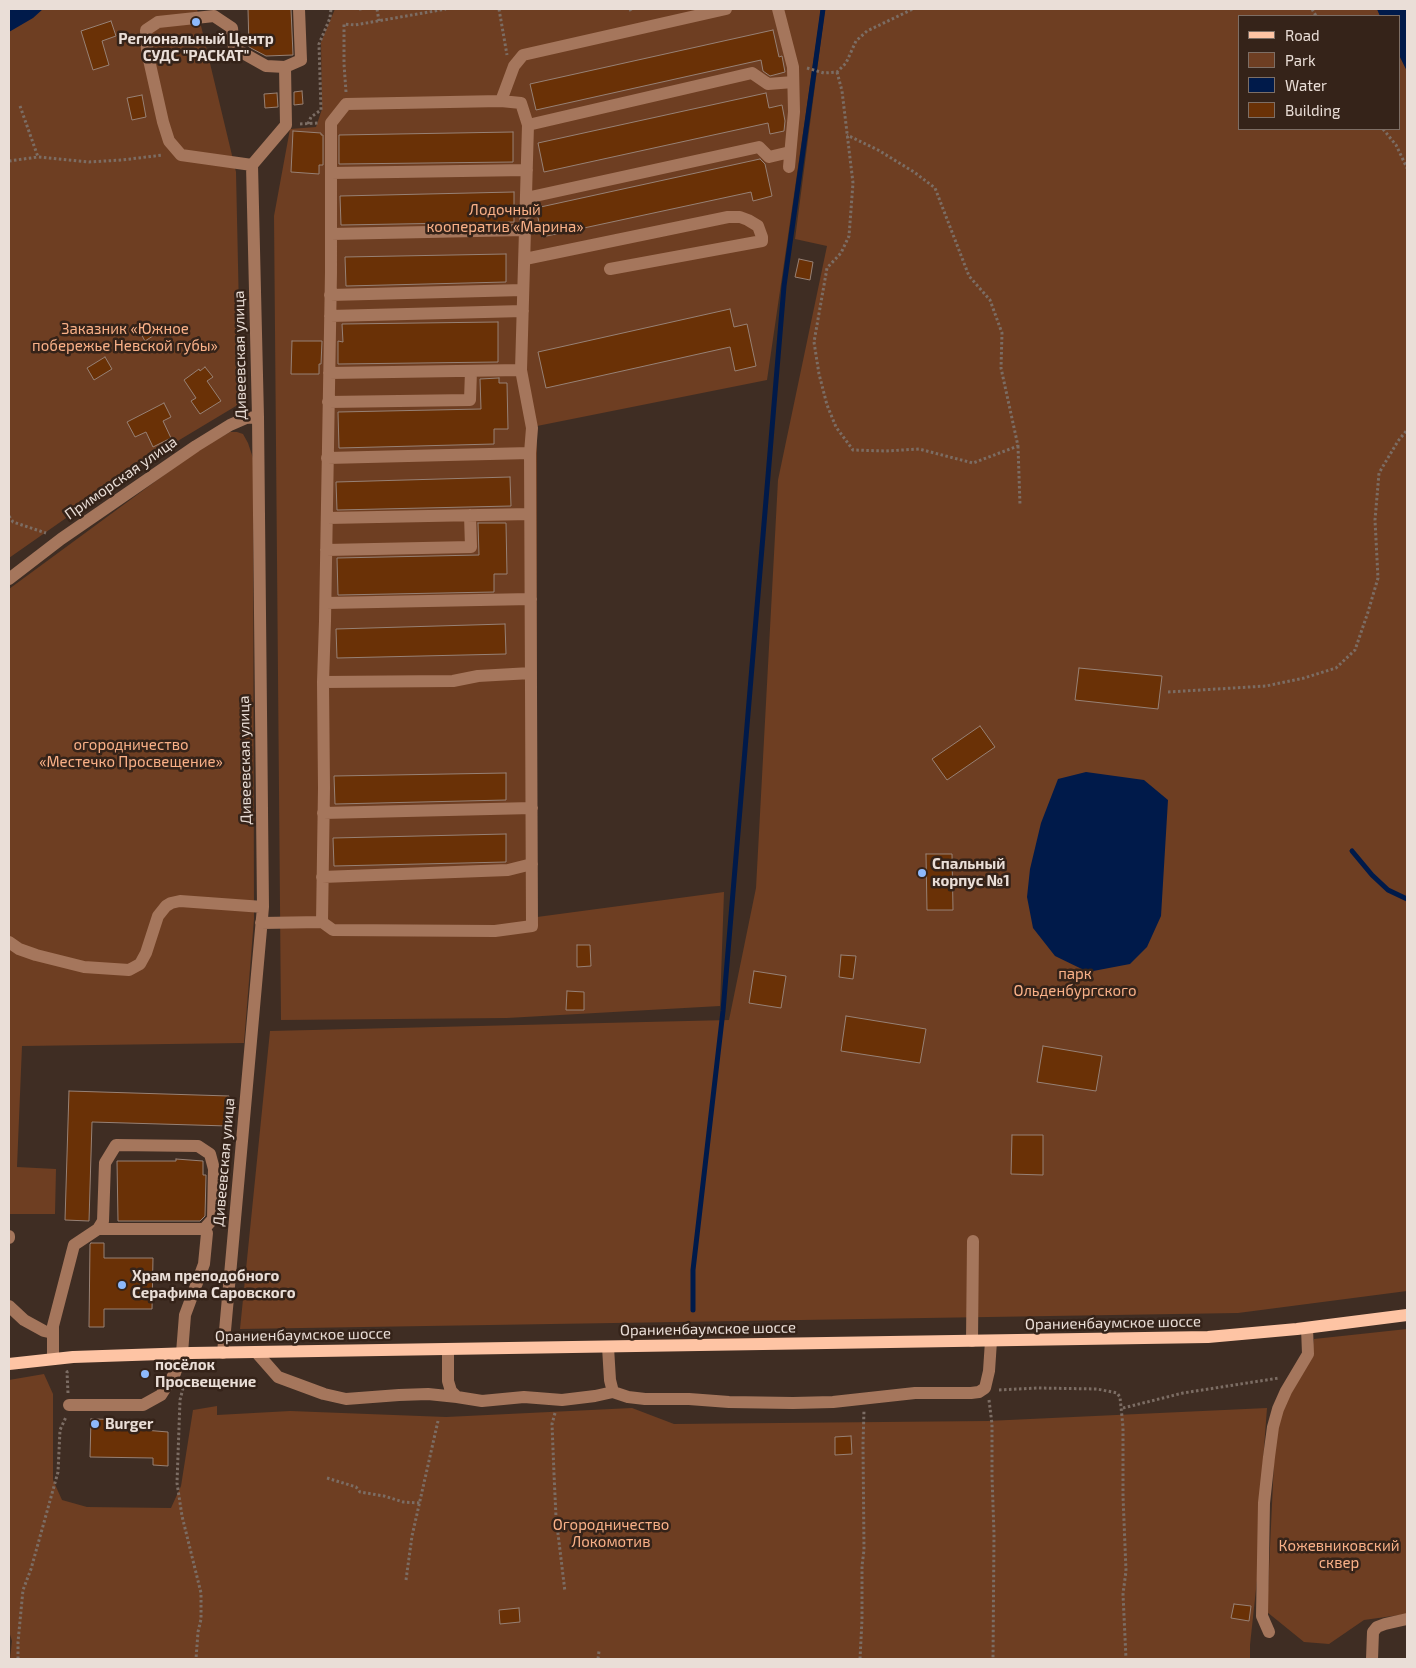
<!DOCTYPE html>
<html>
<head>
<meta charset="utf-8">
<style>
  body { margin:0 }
  #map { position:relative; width:1416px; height:1668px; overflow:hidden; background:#3f2d23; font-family:"Exo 2",sans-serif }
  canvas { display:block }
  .frame { position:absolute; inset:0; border:10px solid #eaded7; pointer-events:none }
  .legend { position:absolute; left:1238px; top:15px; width:162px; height:115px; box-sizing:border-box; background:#352319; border:1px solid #7d6e65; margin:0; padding:6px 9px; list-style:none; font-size:15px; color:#eaded7 }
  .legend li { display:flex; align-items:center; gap:10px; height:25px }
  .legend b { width:25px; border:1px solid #7d6e65 }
</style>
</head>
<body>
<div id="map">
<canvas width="1416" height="1668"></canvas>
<div class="frame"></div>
<ul class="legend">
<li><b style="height:6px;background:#fec4a4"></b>Road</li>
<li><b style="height:14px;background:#6e3e22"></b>Park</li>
<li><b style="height:14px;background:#001a4a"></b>Water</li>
<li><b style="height:14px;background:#6a3106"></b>Building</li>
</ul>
</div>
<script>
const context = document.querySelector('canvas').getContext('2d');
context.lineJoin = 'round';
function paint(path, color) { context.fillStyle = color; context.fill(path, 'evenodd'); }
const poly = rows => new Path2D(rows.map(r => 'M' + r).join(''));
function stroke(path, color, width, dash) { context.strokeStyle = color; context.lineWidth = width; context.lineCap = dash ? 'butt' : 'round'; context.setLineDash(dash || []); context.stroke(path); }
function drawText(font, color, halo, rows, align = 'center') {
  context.font = font + ' "Exo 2",sans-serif'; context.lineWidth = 5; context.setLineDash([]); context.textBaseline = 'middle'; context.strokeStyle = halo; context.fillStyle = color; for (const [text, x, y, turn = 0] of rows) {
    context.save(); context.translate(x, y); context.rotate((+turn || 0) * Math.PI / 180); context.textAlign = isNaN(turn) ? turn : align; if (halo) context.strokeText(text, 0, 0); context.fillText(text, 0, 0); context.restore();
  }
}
paint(poly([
  [9,9,197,9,236,172,241,403,166,448,9,558],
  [335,9,821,9,767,380,537,426,537,917,724,892,720,1006,507,1018,281,1020,274,216,290,129,316,127,322,109,321,42],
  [825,9,1377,9,1380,16,1240,16,1240,129,1400,129,1400,57,1407,71,1407,1291,1238,1313,240,1329,270,1031,729,1020,756,888,778,480,827,246,795,239],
  [230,432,237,432,243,434,248,443,253,458,254,919,244,1043,22,1046,17,1167,56,1169,55,1214,9,1214,9,589,198,450],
  [1407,1329,1407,1614,1364,1620,1329,1644,1304,1642,1267,1612,1275,1440,1288,1390,1311,1356,1314,1339],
  [44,1374,53,1394,53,1480,62,1500,87,1507,171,1508,181,1486,193,1410,217,1406,217,1415,290,1411,446,1417,632,1408,674,1424,987,1421,1267,1408,1260,1502,1257,1580,1250,1645,1250,1659,10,1659,12,1641,9,1631,9,1380]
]), '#6e3e22');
paint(poly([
  [9,9,43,9,33,18,9,32],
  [1377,9,1407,9,1407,71,1400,57,1400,16,1380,16],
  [1086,772,1144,780,1168,800,1161,916,1147,947,1130,964,1088,972,1055,956,1033,928,1027,897,1030,869,1041,823,1058,779]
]), '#001a4a');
stroke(poly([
  [1352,851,1372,875,1388,890,1407,899],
  [693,1310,693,1270,723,1011,784,286,823,9]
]), '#001a4a', 5);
const building = poly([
  [248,9,291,9,293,55,266,56,249,47,248,9],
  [111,21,116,36,102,41,109,65,93,70,81,31,111,21],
  [773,30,779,57,782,56,785,72,770,76,763,71,761,60,536,110,530,84,773,30],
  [302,91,303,104,294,105,294,92,302,91],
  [277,93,278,107,265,108,264,94,277,93],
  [766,93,769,108,782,105,785,121,784,131,770,134,768,123,544,172,538,143,766,93],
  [142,95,146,117,132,120,127,98,142,95],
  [293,131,321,133,321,135,323,135,323,165,319,165,319,174,291,172,293,131],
  [513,132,513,162,339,164,339,135,513,132],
  [760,159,765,164,772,196,753,201,751,192,542,237,536,208,760,159],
  [514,192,514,222,341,225,340,196,514,192],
  [506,254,506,282,346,286,345,257,506,254],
  [799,259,813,262,810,280,795,277,799,259],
  [730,309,734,327,747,324,756,366,735,371,730,347,546,388,538,352,730,309],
  [498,322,498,362,338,364,338,341,343,342,342,324,498,322],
  [150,324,156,334,145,341,139,330,150,324],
  [292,341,322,341,321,364,319,364,319,374,291,374,292,341],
  [105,357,112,369,94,380,87,368,105,357],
  [205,367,213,377,207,381,221,401,200,414,191,401,196,398,184,380,199,369,200,371,205,367],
  [499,378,499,383,507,383,508,429,494,429,494,444,339,448,338,412,481,409,480,379,499,378],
  [164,403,171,417,163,421,171,438,153,447,146,432,135,437,127,422,164,403],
  [510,477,511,506,337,510,336,482,510,477],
  [478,523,506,523,507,574,494,574,494,592,338,595,337,558,479,555,478,523],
  [505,624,506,654,337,658,336,629,505,624],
  [1079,668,1162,676,1158,709,1075,700,1079,668],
  [980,726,995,747,947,780,932,759,980,726],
  [506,773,506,800,335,804,334,776,506,773],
  [506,834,506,862,334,866,333,838,506,834],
  [926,854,952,854,953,910,927,910,926,854],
  [577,945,590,945,591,966,577,967,577,945],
  [841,955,856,956,853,979,839,977,841,955],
  [754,971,786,976,781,1008,749,1003,754,971],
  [567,991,584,992,584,1010,566,1010,567,991],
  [846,1016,926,1029,920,1063,841,1051,846,1016],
  [1043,1046,1102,1056,1096,1091,1037,1082,1043,1046],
  [69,1091,229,1096,228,1126,92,1122,89,1221,65,1220,69,1091],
  [1012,1135,1043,1135,1043,1175,1011,1174,1012,1135],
  [176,1159,203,1161,203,1175,206,1175,205,1216,200,1221,118,1221,117,1161,176,1161,176,1159],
  [91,1243,104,1243,104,1258,153,1258,152,1309,104,1309,104,1327,89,1327,90,1244,91,1243],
  [91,1419,144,1420,144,1430,168,1432,168,1466,153,1465,153,1458,90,1457,91,1419],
  [851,1436,852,1454,835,1455,835,1437,851,1436],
  [1234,1604,1251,1606,1249,1621,1231,1618,1234,1604],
  [519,1608,520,1622,500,1624,499,1610,519,1608]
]);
paint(building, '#6a3106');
stroke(building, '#978175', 1);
stroke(poly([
  [359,9,362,9],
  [377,9,379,21],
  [499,9,507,55],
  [630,9,631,11],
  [1312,9,1316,16],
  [807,68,824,73,837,72,846,63,856,41,867,31,913,9],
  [837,72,842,91,853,183,849,236,841,253,827,268,814,342,819,374,827,405,836,427,853,450,886,451,919,449,973,463,1018,446,1001,368,1002,333,990,300,969,276,935,188,914,172,878,150,847,135],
  [346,92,344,64,344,24,355,25,446,9],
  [20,106,38,157,89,162,122,160,163,155],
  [300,124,318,123],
  [308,124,311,117,321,110,319,44,330,18,331,9],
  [1383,129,1396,145,1407,168],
  [9,161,38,157],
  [1018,446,1020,505],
  [9,516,13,522,46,533],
  [1168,692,1266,686,1304,678,1336,668,1355,650,1368,612,1378,578,1375,520,1379,473,1398,441,1407,430],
  [183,1388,180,1400,177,1483,182,1516,201,1593,201,1619,198,1632,196,1659],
  [999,1390,1037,1388,1097,1389,1117,1393,1120,1397,1123,1427,1123,1496,1126,1571,1123,1594,1126,1659],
  [68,1393,67,1372,70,1371],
  [989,1400,992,1424,992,1476,994,1534,993,1659],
  [1123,1408,1183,1393,1279,1378],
  [555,1413,552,1424,554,1474,556,1517,565,1592],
  [327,1478,356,1487,360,1492,384,1496,403,1502,420,1503],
  [406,1580,412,1536,438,1421],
  [18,1659,18,1642,23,1590,31,1569,58,1472,60,1430,66,1417],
  [598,1659,599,1651],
  [860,1659,862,1620,862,1566,864,1550,863,1444,864,1410]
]), '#7c6d64', 3, [2.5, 2.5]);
stroke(poly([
  [778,9,793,67,794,112,789,167],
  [501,101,514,66,523,55,726,9],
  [528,125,752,73,768,84,793,82],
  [252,165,181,155,169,141,163,122,147,51,146,30,158,22,214,16,232,28,234,48,266,66,285,67],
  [252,165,286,125,285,67,301,60,299,9],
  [331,173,527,170],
  [526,198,759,147,769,157,790,152],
  [331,234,525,230],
  [525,259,728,217,740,217,748,220,758,226,762,237,762,241,610,269],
  [330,295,523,290],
  [330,316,523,311],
  [329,373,521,370],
  [328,402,470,400,471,371],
  [327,458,530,453],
  [327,518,530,514],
  [326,550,471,547,470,515],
  [9,579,61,539,196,446,230,425,246,418,258,417],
  [326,603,531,599],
  [323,682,453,681,478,676,531,673],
  [323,813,532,808],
  [322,877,508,870,532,864],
  [261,923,322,922,324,788,323,682,325,621,331,272,331,123,346,104,501,101,521,103,528,125,521,370,532,428,530,453,532,926,495,931,333,930,322,922],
  [9,942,19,949,36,955,84,967,129,970,140,964,146,953,158,916,166,906,171,903,180,901,263,907],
  [9,1238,9,1236],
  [9,1306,24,1320,44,1331,53,1333],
  [972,1341,973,1241],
  [608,1347,610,1380,613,1392],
  [448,1349,448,1381,451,1391,457,1397,482,1401,524,1397,562,1400,595,1396,613,1392,628,1397,645,1399,689,1399,729,1402,793,1403,833,1402,915,1393,971,1393,979,1392,985,1388,989,1371,991,1341],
  [256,1352,278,1377,324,1394,346,1399,399,1395,428,1394,457,1397],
  [223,1353,263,907,258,417,252,165],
  [53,1358,53,1326,74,1245,98,1229,103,1221,105,1163,116,1145,198,1146,210,1154,214,1169,213,1219,204,1229],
  [69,1405,143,1405,161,1395,175,1373,182,1353,185,1315,204,1264,207,1233,204,1229,98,1229],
  [1269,1632,1262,1616,1264,1503,1269,1457,1273,1427,1278,1409,1286,1391,1308,1354,1307,1328],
  [1372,1659,1373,1632,1377,1627,1385,1624,1407,1619]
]), '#a5765c', 12);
stroke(poly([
  [9,1364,73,1357,191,1353,1208,1337,1297,1329,1407,1315]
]), '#fec4a4', 12);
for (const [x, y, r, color] of [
  [196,22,5,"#8db9fc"],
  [922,873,5,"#8db9fc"],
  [122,1285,5,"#8db9fc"],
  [145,1374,5,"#8db9fc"],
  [95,1424,5,"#8db9fc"]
]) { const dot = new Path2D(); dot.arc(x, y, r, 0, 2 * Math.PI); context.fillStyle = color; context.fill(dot); stroke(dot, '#352319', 2); }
drawText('bold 15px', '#eaded7', '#352319', [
  ["Региональный Центр",196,39,"center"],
  ["СУДС \"РАСКАТ\"",196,56,"center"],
  ["Спальный",932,864],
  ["корпус №1",932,881],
  ["Храм преподобного",132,1276],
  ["Серафима Саровского",132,1293],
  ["посёлок",155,1365],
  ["Просвещение",155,1382],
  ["Burger",105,1424]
], 'left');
drawText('15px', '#fab188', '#352319', [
  ["Лодочный",505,210],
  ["кооператив «Марина»",505,227],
  ["Заказник «Южное",125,329],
  ["побережье Невской губы»",125,346],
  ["огородничество",131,745],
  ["«Местечко Просвещение»",131,762],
  ["парк",1075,974],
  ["Ольденбургского",1075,991],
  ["Огородничество",611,1525],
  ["Локомотив",611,1542],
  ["Кожевниковский",1339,1546],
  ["сквер",1339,1563]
]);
drawText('15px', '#eaded7', '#352319', [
  ["Дивеевская улица",240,355,-91],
  ["Приморская улица",121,478,-35],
  ["Дивеевская улица",245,760,-91],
  ["Дивеевская улица",224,1162,-85],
  ["Ораниенбаумское шоссе",1113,1323,-1],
  ["Ораниенбаумское шоссе",708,1329,-1],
  ["Ораниенбаумское шоссе",303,1335,-1]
]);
</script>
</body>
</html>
